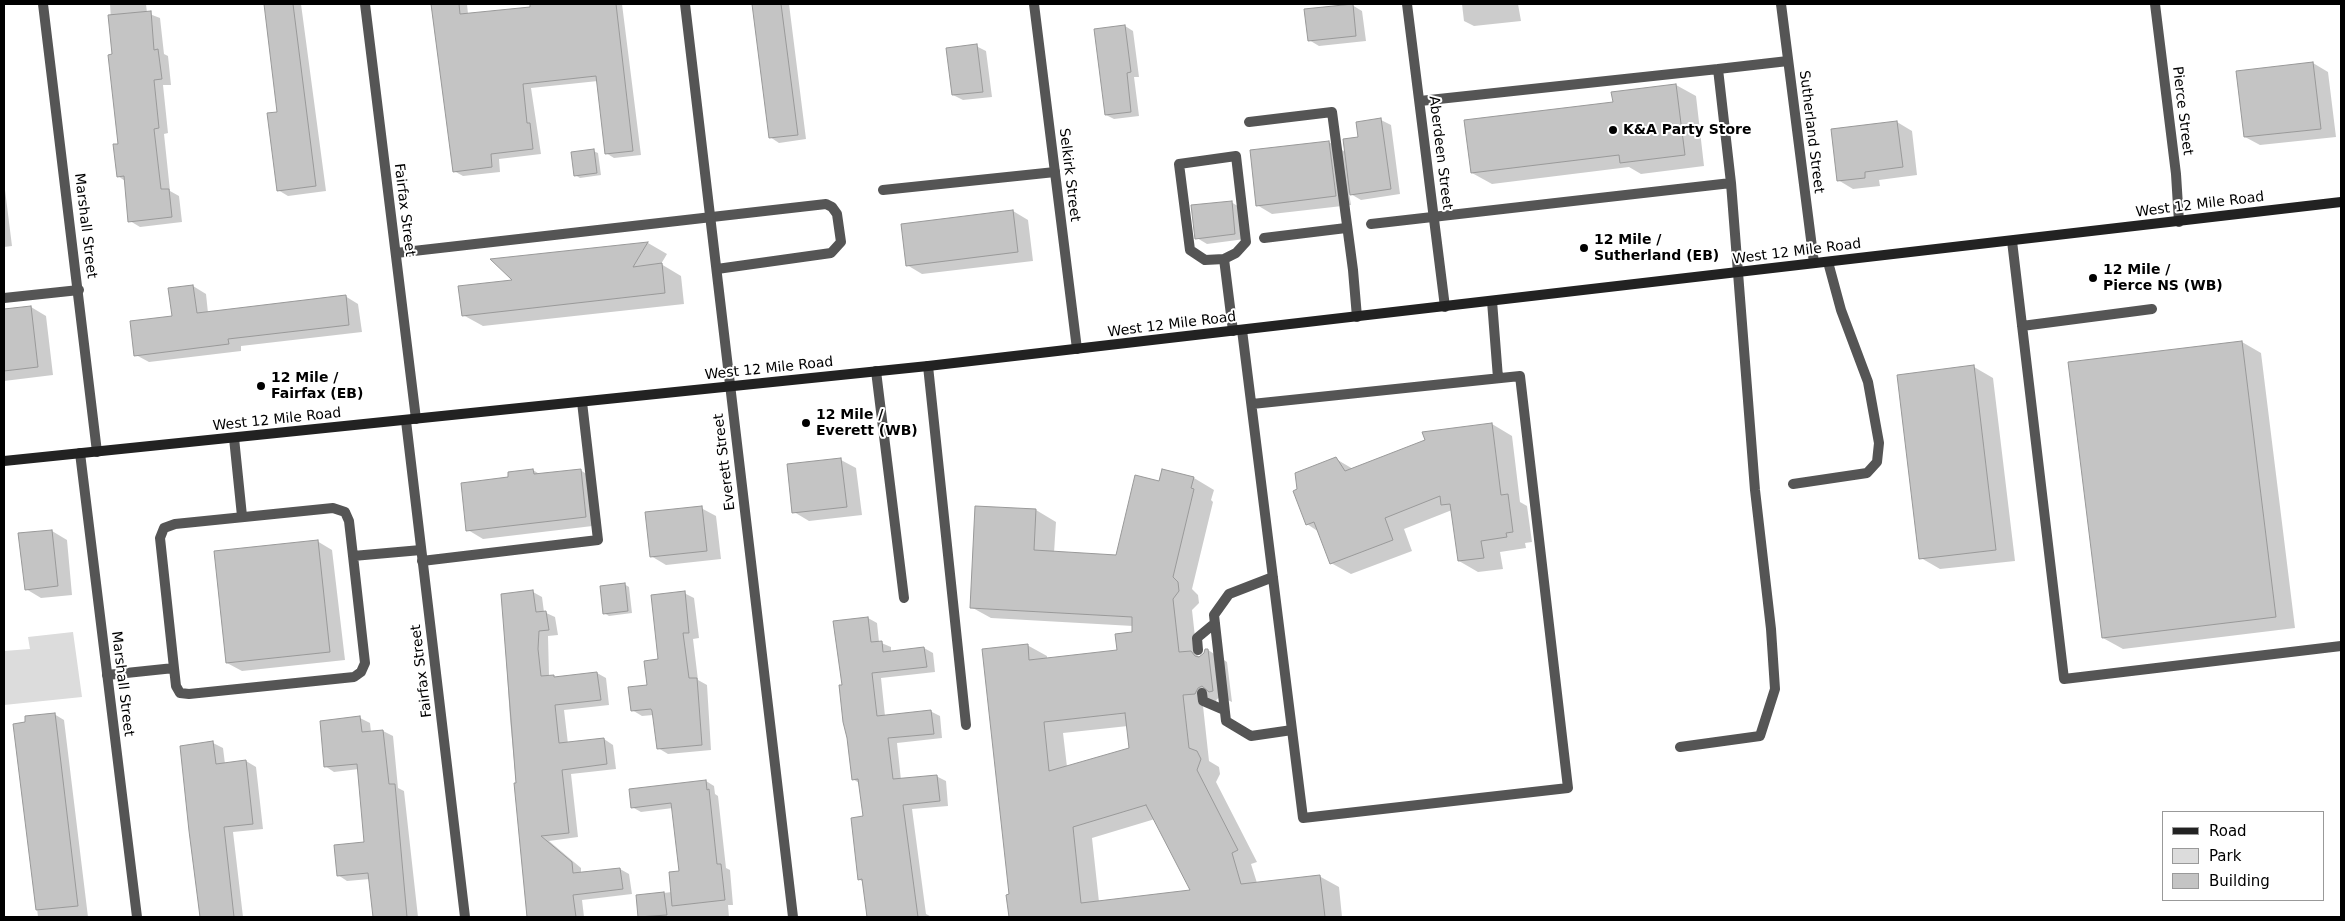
<!DOCTYPE html>
<html>
<head>
<meta charset="utf-8">
<style>
  body { margin:0 }
  #map { position:relative; width:2345px; height:921px; overflow:hidden; background:#fff; font-family:"DejaVu Sans",sans-serif }
  canvas { display:block }
  .frame { position:absolute; inset:0; border:5px solid #000; pointer-events:none }
  .legend { position:absolute; left:2162px; top:811px; width:162px; height:90px; box-sizing:border-box; background:#fff; border:1px solid #999; margin:0; padding:6px 9px; list-style:none; font-size:15px; color:#000 }
  .legend li { display:flex; align-items:center; gap:10px; height:25px }
  .legend b { width:25px; border:1px solid #999 }
</style>
</head>
<body>
<div id="map">
<canvas width="2345" height="921"></canvas>
<div class="frame"></div>
<ul class="legend">
<li><b style="height:6px;background:#222"></b>Road</li>
<li><b style="height:14px;background:#dcdcdc"></b>Park</li>
<li><b style="height:14px;background:#c4c4c4"></b>Building</li>
</ul>
</div>
<script>
const context = document.querySelector('canvas').getContext('2d');
context.lineJoin = 'round';
function paint(path, color) { context.fillStyle = color; context.fill(path, 'evenodd'); }
const poly = rows => new Path2D(rows.map(r => 'M' + r).join(''));
function stroke(path, color, width, dash) { context.strokeStyle = color; context.lineWidth = width; context.lineCap = dash ? 'butt' : 'round'; context.setLineDash(dash || []); context.stroke(path); }
function drawText(font, color, halo, rows, align = 'center') {
  context.font = font + ' "DejaVu Sans",sans-serif'; context.lineWidth = 4; context.setLineDash([]); context.textBaseline = 'middle'; context.strokeStyle = halo; context.fillStyle = color; for (const [text, x, y, turn = 0] of rows) {
    context.save(); context.translate(x, y); context.rotate((+turn || 0) * Math.PI / 180); context.textAlign = isNaN(turn) ? turn : align; if (halo) context.strokeText(text, 0, 0); context.fillText(text, 0, 0); context.restore();
  }
}
paint(poly([
  [73,632,82,697,4,705,4,651,30,649,28,637]
]), '#dcdcdc');
paint(poly([
  [110,4,146,4,147,13,160,18,164,54,168,56,171,85,163,85,168,133,164,134,170,191,179,196,182,222,140,227,130,221,125,181,118,176,119,145],
  [265,4,301,4,326,191,288,196,278,190,278,113],
  [431,4,467,4,468,14,532,8,531,4,622,4,641,155,614,158,606,153,598,81,531,88,541,154,499,159,500,172,463,176,454,171],
  [754,4,789,4,806,139,779,143,770,137],
  [1462,4,1518,4,1521,21,1474,26,1464,21],
  [1352,5,1362,11,1366,41,1319,46,1309,40],
  [1125,26,1133,31,1139,77,1134,77,1139,116,1114,119,1106,115],
  [976,46,986,51,992,97,963,100,953,95],
  [2313,63,2328,72,2336,137,2260,145,2245,137,2238,72],
  [1676,85,1696,96,1704,166,1641,174,1629,167,1492,184,1472,173,1614,103],
  [1381,120,1391,125,1400,194,1361,200,1349,193,1351,205,1272,214,1257,205,1329,142,1345,152],
  [1897,122,1912,131,1917,175,1879,180,1880,186,1853,189,1838,180],
  [593,151,598,153,601,175,580,178,575,175],
  [4,182,12,246,4,247],
  [1231,202,1241,208,1245,239,1207,244,1197,238],
  [1013,211,1028,220,1033,261,922,274,907,265],
  [648,243,667,254,661,264,681,276,684,304,483,326,463,315,515,281,493,260],
  [193,286,206,294,208,313,345,296,358,304,362,332,241,346,241,351,149,362,136,355,173,317],
  [31,307,46,316,53,375,4,381,4,310],
  [2242,342,2261,353,2295,628,2123,649,2103,638],
  [1974,367,1993,378,2015,561,1940,569,1921,558],
  [1492,424,1512,436,1520,502,1527,506,1532,542,1525,543,1526,548,1500,552,1503,569,1478,572,1459,561,1452,510,1404,529,1412,551,1351,574,1331,563,1319,532,1307,524,1336,459,1353,469],
  [841,460,856,468,862,515,809,521,794,512],
  [533,470,541,475,580,470,595,479,601,525,483,539,468,530,509,478],
  [1163,471,1194,478,1214,490,1211,500,1213,502,1192,589,1198,595,1199,603,1192,610,1197,655,1200,657,1208,650,1227,662,1232,702,1221,697,1217,699,1215,704,1203,706,1209,761,1219,767,1220,774,1216,782,1257,862,1251,864,1257,883,1319,876,1339,887,1342,917,1010,917,1008,896,1010,895,1027,645,1047,656,1047,659,1118,651,1134,633,1133,626,991,618,971,607,1036,510,1056,522,1054,553,1117,556,1160,482],
  [1128,726,1130,749,1067,767,1063,733],
  [1155,819,1192,891,1099,902,1092,838],
  [701,508,716,516,721,559,666,565,651,556],
  [52,531,67,540,72,595,41,598,26,589],
  [317,541,332,550,345,660,242,671,227,663],
  [624,584,629,587,632,613,609,616,604,613],
  [533,592,542,597,544,612,555,617,558,635,548,636,549,676,557,678,597,673,606,678,609,705,564,710,568,744,604,739,613,745,616,769,571,774,578,837,549,841,581,868,581,874,620,869,629,874,632,894,582,900,584,917,526,917,529,917,510,719,502,595],
  [684,593,694,598,699,638,693,639,698,680,707,685,711,750,668,754,658,748,653,715,642,716,632,710,648,687],
  [868,618,877,623,879,642,891,647,891,652,924,648,933,653,935,672,881,678,885,716,930,711,940,716,942,738,897,743,901,780,936,776,946,781,948,806,912,809,926,914,932,917,868,917,863,882,859,879,864,817,859,783,853,779,843,686],
  [54,714,64,720,88,917,38,917,15,725],
  [360,718,370,723,371,732,383,731,393,736,398,788,404,791,418,917,374,917,370,879,347,881,338,875,366,843,359,769,334,772,325,766],
  [213,743,223,748,225,764,246,761,256,767,263,829,233,832,243,917,202,917,181,747],
  [706,781,714,786,715,794,718,796,726,868,730,870,733,905,728,905,729,917,641,917,637,896,672,892,680,873,673,808,641,812,632,807]
]), '#0003');
const building = poly([
  [264,4,293,4,316,186,277,191,267,113,277,112,264,4],
  [431,4,459,4,460,14,530,7,530,4,616,4,633,151,605,154,596,76,523,84,527,123,530,123,533,149,491,154,492,167,453,172,431,4],
  [752,4,781,4,798,135,769,138,752,4],
  [1353,4,1356,36,1308,41,1304,9,1353,4],
  [151,11,154,50,158,49,162,79,154,80,159,128,154,129,161,189,169,189,172,217,128,222,124,176,117,177,113,144,118,144,108,55,112,54,108,15,151,11],
  [1125,25,1131,72,1127,73,1131,112,1105,115,1094,29,1125,25],
  [977,44,983,92,952,95,946,48,977,44],
  [2313,62,2321,129,2244,137,2236,71,2313,62],
  [1676,84,1685,155,1620,163,1619,155,1471,173,1464,120,1613,102,1611,92,1676,84],
  [1381,118,1391,189,1350,195,1343,139,1358,137,1356,122,1381,118],
  [1897,121,1903,167,1865,172,1865,178,1837,181,1831,129,1897,121],
  [1329,141,1336,196,1256,206,1250,150,1329,141],
  [594,149,597,173,574,176,571,152,594,149],
  [1232,201,1235,234,1195,239,1191,205,1232,201],
  [1013,210,1018,252,906,266,901,224,1013,210],
  [648,242,633,267,662,263,665,293,462,316,458,286,512,280,490,259,648,242],
  [193,285,197,313,346,295,349,325,228,339,229,344,134,356,130,321,172,316,168,288,193,285],
  [31,306,38,367,4,371,4,309,31,306],
  [2242,341,2276,617,2102,638,2068,362,2242,341],
  [1974,365,1996,550,1919,559,1897,375,1974,365],
  [1492,423,1501,495,1508,494,1513,532,1506,533,1507,537,1481,541,1484,558,1458,561,1450,504,1441,505,1440,496,1385,518,1393,540,1330,564,1314,522,1306,525,1293,491,1297,489,1295,473,1336,457,1345,471,1425,440,1422,432,1492,423],
  [841,458,847,507,792,513,787,464,841,458],
  [533,469,534,474,581,469,586,517,466,531,461,483,508,477,508,472,533,469],
  [1162,469,1194,477,1191,488,1194,489,1173,577,1178,582,1179,591,1173,599,1179,652,1191,651,1195,656,1199,657,1204,653,1205,649,1208,649,1213,691,1209,692,1202,686,1198,688,1195,694,1183,695,1189,748,1197,751,1201,759,1197,770,1238,850,1232,853,1241,884,1320,875,1325,917,1009,917,1006,895,1009,894,982,649,1028,644,1029,660,1117,650,1115,634,1132,632,1132,617,970,608,975,506,1036,509,1034,550,1116,555,1135,475,1159,481,1162,469],
  [1125,713,1129,748,1049,771,1044,722,1125,713],
  [1146,805,1190,890,1081,903,1073,827,1146,805],
  [702,506,707,551,650,557,645,512,702,506],
  [52,530,58,586,25,590,18,533,52,530],
  [318,540,330,652,226,663,214,551,318,540],
  [625,583,628,611,603,614,600,586,625,583],
  [533,590,536,612,546,611,549,630,539,631,538,649,541,676,554,675,554,677,597,672,601,700,555,705,559,743,604,738,607,764,562,770,569,833,541,836,572,862,573,873,620,868,623,889,573,895,576,917,527,917,514,783,516,783,501,594,533,590],
  [685,591,689,633,683,633,689,678,697,678,702,745,657,749,652,711,651,709,631,711,628,687,647,685,644,661,658,659,651,595,685,591],
  [868,617,871,642,882,641,883,652,924,647,927,667,872,673,877,716,931,710,934,734,888,738,893,779,937,775,940,801,903,805,918,917,867,917,862,879,858,880,851,818,863,816,858,779,852,780,847,738,843,722,839,685,842,685,833,621,868,617],
  [55,713,78,906,36,910,13,724,25,722,25,716,55,713],
  [360,716,362,732,383,730,389,784,395,784,407,917,373,917,368,873,337,876,334,845,364,842,357,764,324,767,320,721,360,716],
  [213,741,216,764,246,760,253,824,224,827,234,917,200,917,189,831,180,746,213,741],
  [706,780,707,790,709,789,717,864,721,864,725,900,672,906,669,872,679,871,671,803,631,808,629,789,706,780],
  [664,892,667,915,638,917,636,895,664,892]
]);
paint(building, '#c4c4c4');
stroke(building, '#999', 1);
stroke(poly([
  [1420,101,1718,69],
  [1249,122,1332,112,1353,270,1357,317],
  [1731,183,1718,69,1788,61],
  [883,190,1055,172],
  [1371,224,1731,183,1755,490,1771,629,1775,689,1760,736,1680,747],
  [1264,238,1346,228],
  [2012,241,2064,679,2341,646],
  [396,253,826,204,832,207,837,214,841,242,831,253,717,269],
  [1224,259,1205,260,1190,250,1179,164,1236,156,1246,242,1236,253,1224,259,1233,331],
  [4,298,79,290],
  [1492,301,1498,378],
  [2022,326,2152,309],
  [1242,330,1303,818,1568,788,1520,376,1252,404],
  [928,366,966,725],
  [876,371,904,598],
  [234,438,242,516],
  [1793,484,1867,473,1877,462,1879,443,1868,382,1841,310,1828,262],
  [422,561,598,540,582,402],
  [1273,577,1229,594,1214,615,1226,721,1251,736,1292,730],
  [1198,650,1197,638,1215,623],
  [174,668,160,538,164,528,175,524,333,508,345,512,349,521,353,556],
  [107,675,174,668,176,686,180,693,189,694,354,677,361,672,365,663,353,556,421,550],
  [1202,693,1203,701,1224,710]
]), '#555', 10);
stroke(poly([
  [43,4,97,452],
  [365,4,416,419],
  [685,4,793,917],
  [1034,4,1077,349],
  [1407,4,1445,307],
  [1781,4,1814,263],
  [2155,4,2176,174,2179,222],
  [406,421,465,917],
  [80,453,137,917]
]), '#555', 10);
stroke(poly([
  [4,461,928,366,2341,202]
]), '#222', 10);
for (const [x, y, r, color] of [
  [1613,130,5,"#000"],
  [1584,248,5,"#000"],
  [2093,278,5,"#000"],
  [261,386,5,"#000"],
  [806,423,5,"#000"]
]) { const dot = new Path2D(); dot.arc(x, y, r, 0, 2 * Math.PI); context.fillStyle = color; context.fill(dot); stroke(dot, '#fff', 2); }
drawText('14px', '#000', '#fff', [
  ["Pierce Street",2182,111,83],
  ["Sutherland Street",1811,132,83],
  ["Aberdeen Street",1440,153,83],
  ["Selkirk Street",1069,175,83],
  ["West 12 Mile Road",2200,205,-7],
  ["Fairfax Street",404,210,83],
  ["Marshall Street",85,226,83],
  ["West 12 Mile Road",1797,252,-7],
  ["West 12 Mile Road",1172,325,-7],
  ["West 12 Mile Road",769,369,-6],
  ["West 12 Mile Road",277,420,-6],
  ["Everett Street",725,462,-97],
  ["Fairfax Street",422,671,-97],
  ["Marshall Street",122,684,83]
]);
drawText('bold 14px', '#000', '#fff', [
  ["K&A Party Store",1623,130],
  ["12 Mile /",1594,240],
  ["Sutherland (EB)",1594,256],
  ["12 Mile /",2103,270],
  ["Pierce NS (WB)",2103,286],
  ["12 Mile /",271,378],
  ["Fairfax (EB)",271,394],
  ["12 Mile /",816,415],
  ["Everett (WB)",816,431]
], 'left');
</script>
</body>
</html>
